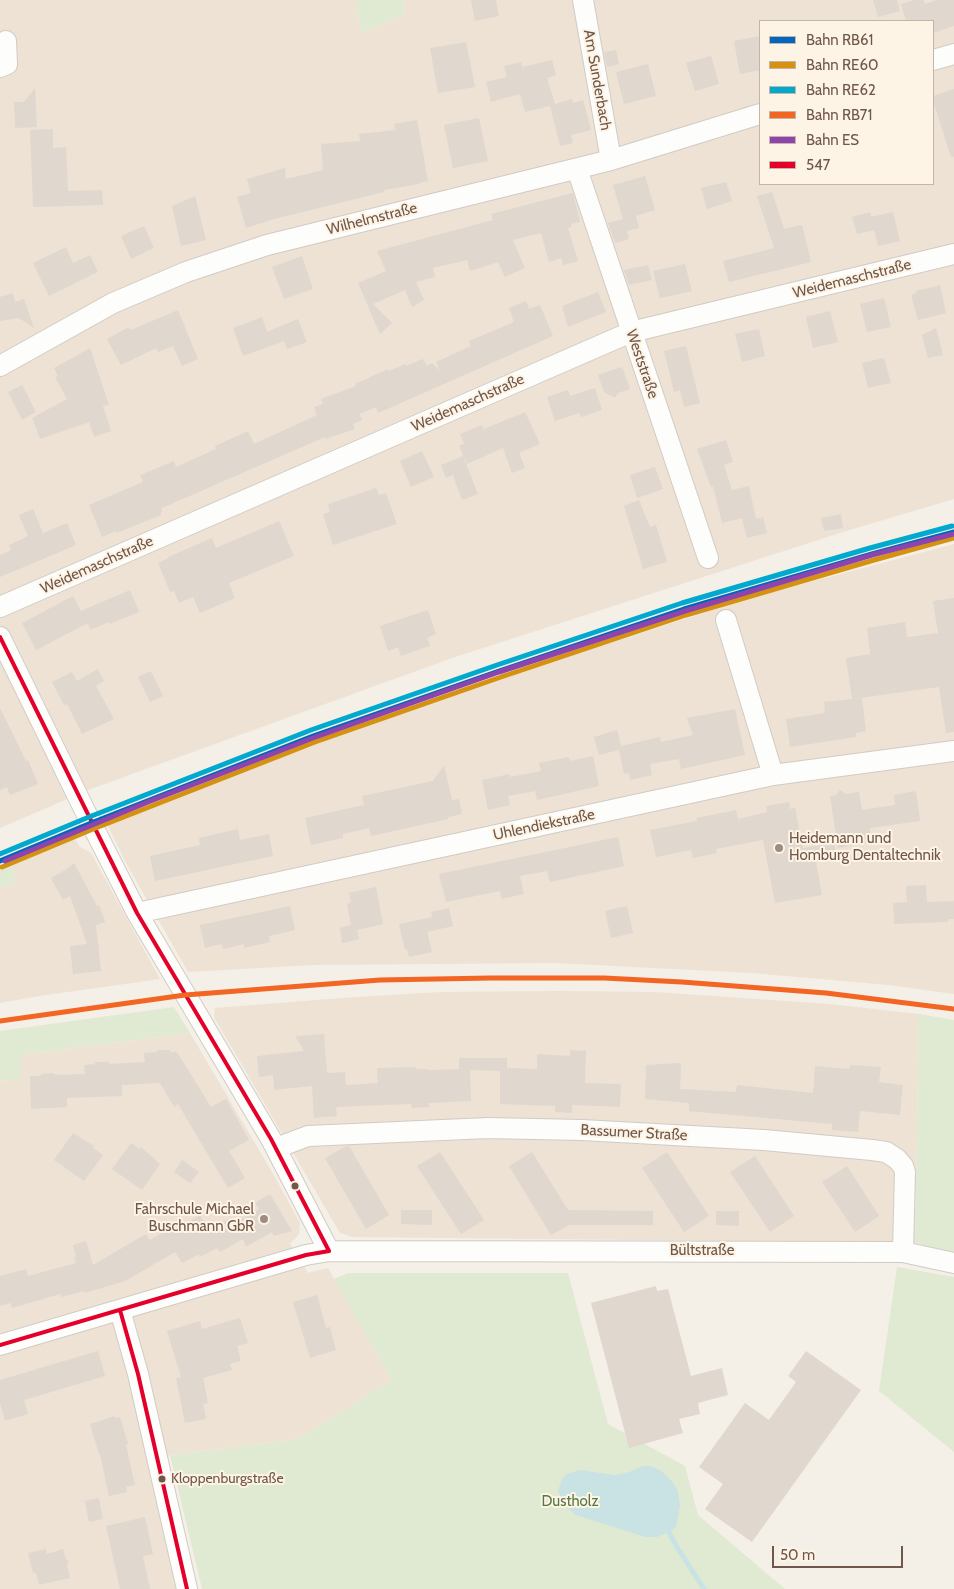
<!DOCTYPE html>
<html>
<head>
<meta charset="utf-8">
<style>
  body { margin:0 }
  #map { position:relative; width:954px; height:1589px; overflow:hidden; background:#f4efe7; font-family:Cabin,sans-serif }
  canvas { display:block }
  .legend { position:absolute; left:759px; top:20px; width:175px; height:165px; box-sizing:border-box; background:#fef4e6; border:1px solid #c5b5a8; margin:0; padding:6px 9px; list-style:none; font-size:15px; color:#6f574a }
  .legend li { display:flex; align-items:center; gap:10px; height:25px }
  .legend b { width:25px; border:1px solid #c5b5a8 }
  .scale { position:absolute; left:772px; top:1546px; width:131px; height:22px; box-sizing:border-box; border:2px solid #6f574a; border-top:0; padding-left:6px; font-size:15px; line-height:18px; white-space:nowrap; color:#6f574a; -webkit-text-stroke:4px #fef4e6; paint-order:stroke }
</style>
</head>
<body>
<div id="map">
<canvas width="954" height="1589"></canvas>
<ul class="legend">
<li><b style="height:6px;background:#0065bd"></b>Bahn RB61</li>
<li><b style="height:6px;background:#d59212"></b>Bahn RE60</li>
<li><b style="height:6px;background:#00a9ce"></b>Bahn RE62</li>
<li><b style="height:6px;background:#f26522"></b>Bahn RB71</li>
<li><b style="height:6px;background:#8e44ad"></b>Bahn ES</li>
<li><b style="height:6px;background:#e4002b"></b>547</li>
</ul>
<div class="scale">50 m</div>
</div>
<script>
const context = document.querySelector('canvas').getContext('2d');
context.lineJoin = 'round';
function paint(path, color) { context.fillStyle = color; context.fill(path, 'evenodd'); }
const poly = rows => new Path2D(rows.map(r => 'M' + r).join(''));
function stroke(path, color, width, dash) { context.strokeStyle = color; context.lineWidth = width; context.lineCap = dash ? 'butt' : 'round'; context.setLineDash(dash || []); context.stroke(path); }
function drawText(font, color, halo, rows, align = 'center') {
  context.font = font + ' Cabin,sans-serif'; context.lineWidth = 4; context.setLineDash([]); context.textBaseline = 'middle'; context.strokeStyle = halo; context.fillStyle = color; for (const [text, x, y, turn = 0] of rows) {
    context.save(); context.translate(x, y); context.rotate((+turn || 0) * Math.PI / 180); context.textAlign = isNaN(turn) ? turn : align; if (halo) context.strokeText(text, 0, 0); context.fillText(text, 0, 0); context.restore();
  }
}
paint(poly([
  [0,0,356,0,361,33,405,14,403,0,954,0,954,499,843,532,452,658,88,790,0,828],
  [760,21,933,21,933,184,760,184],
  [954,544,954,994,889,985,752,973,556,963,312,965,188,972,126,863,106,822,415,706,750,598],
  [73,836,80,847,91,853,160,979,39,996,0,1003,0,888,16,882,11,863],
  [560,991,655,992,829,1004,919,1014,915,1243,353,1237,340,1233,214,1017,215,1008,342,998,441,992],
  [190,1033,276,1179,300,1223,299,1234,290,1244,308,1273,328,1268,392,1380,298,1439,170,1455,147,1462,176,1589,0,1589,0,1081,21,1079,21,1055]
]), '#ede2d4');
paint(poly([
  [356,0,403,0,405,14,361,33],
  [11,863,16,882,0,888,0,868],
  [174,1007,190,1033,21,1055,21,1079,0,1081,0,1031],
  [919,1014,954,1020,954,1253,915,1243],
  [897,1267,954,1277,954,1452,879,1391],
  [348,1273,568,1273,608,1424,685,1466,698,1515,785,1589,202,1589,170,1455,298,1439,392,1380,334,1279]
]), '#e0ead2');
paint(poly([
  [643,1466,651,1466,661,1471,671,1480,678,1491,680,1505,676,1527,669,1532,657,1537,645,1537,576,1515,565,1506,558,1491,562,1479,567,1474,579,1470,615,1475,629,1472]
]), '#c9e2e4');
stroke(poly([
  [669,1532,677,1547,704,1589]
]), '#c9e2e4', 5);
paint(poly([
  [471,0,496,0,499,16,475,21],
  [873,0,897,0,900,11,878,17],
  [914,0,923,0,925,4,937,0,954,0,954,26,933,33,933,21,906,21,901,4],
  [760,36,760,70,740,74,734,41],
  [466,42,475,87,438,93,430,48],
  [616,50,619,64,607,67,604,52],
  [711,56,719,84,695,91,686,63],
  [552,60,556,75,547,78,555,104,572,99,573,103,583,100,591,130,571,135,573,143,560,146,550,106,525,112,520,94,491,102,486,82,507,77,504,66,521,62,522,67],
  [648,64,656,96,624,104,616,72],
  [35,88,37,127,15,128,14,102,24,102],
  [954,89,954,157,951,157,933,101,933,96],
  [479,118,488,161,453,168,444,125],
  [417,120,428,181,419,183,419,184,384,190,384,192,274,219,246,228,237,197,251,193,247,179,285,168,286,179,323,170,321,144,360,141,359,134,396,130,394,124],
  [53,129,53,148,66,147,68,191,102,190,103,205,33,207,30,130],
  [645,176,655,210,636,216,639,228,627,231,629,239,615,243,608,223,623,219,613,185],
  [726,182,732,201,707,209,701,188],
  [772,192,784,229,802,225,811,262,729,282,723,261,774,248,757,196],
  [573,193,580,222,571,224,572,227,568,228,578,261,563,265,561,258,549,262,541,233,513,240,525,268,505,277,498,262,470,271,467,260,433,268,435,277,416,282,424,300,412,307,405,290,373,304,392,323,380,334,358,283,386,271,377,251,493,220,491,214],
  [195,196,206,240,181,246,172,206],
  [870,212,871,217,893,212,900,241,878,246,874,230,857,234,852,217],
  [144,226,154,248,131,259,121,236],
  [66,247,73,263,90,255,98,272,49,296,33,263],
  [302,256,313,289,284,299,272,267],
  [685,264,692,291,660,298,653,271],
  [648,265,652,280,629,285,624,270],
  [940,285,946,313,918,320,911,295,916,293,916,291],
  [598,292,606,312,568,327,562,306],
  [13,293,15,302,24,299,34,328,19,318,0,321,0,297],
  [884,298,891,327,867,332,860,304],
  [526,301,529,309,540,305,553,336,378,413,376,407,359,414,362,420,353,424,355,429,325,439,325,437,162,508,161,515,117,533,116,531,102,537,89,505,143,482,140,475,174,461,176,467,216,449,215,446,248,431,254,444,317,415,314,407,323,404,321,399,356,386,355,384,388,369,389,371,406,364,406,366,423,359,427,366,432,363,440,371,436,362,471,346,469,341,514,322,509,308],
  [178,310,198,359,182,366,173,346,158,352,156,348,121,365,107,339,129,327,131,330],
  [830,311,838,342,813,348,806,317],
  [262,317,267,332,298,319,307,342,287,349,284,341,243,356,233,328],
  [936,328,943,355,928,358,922,335],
  [759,329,765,356,742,362,735,334],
  [686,346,700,403,684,407,680,390,674,392,664,351],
  [90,348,109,405,103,406,111,431,94,437,89,422,40,439,32,418,67,399,55,377,58,376,54,368],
  [884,358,891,383,868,388,862,363],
  [622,367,630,389,618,393,615,398,604,392,598,375],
  [22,385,36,412,22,420,8,392],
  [595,388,602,410,581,417,579,413,555,421,547,397,568,390,570,396],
  [525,412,540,444,519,453,525,468,512,473,503,448,467,464,459,446,464,444,460,434,482,425,484,429],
  [726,440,733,462,724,465,732,490,749,486,756,519,763,517,767,533,747,538,742,518,722,523,713,486,711,487,697,449],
  [422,451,434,477,411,487,400,461],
  [463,456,478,494,462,500,453,475,446,478,441,465],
  [655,467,663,489,637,498,630,475],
  [376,488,379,495,386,493,397,524,333,545,323,514,330,512,328,504],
  [639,500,650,527,656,525,667,562,643,569,624,506],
  [33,509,43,533,67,523,76,545,0,577,0,555,11,550,9,545,28,536,19,515],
  [841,514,843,528,824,531,821,518],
  [279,521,294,556,229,583,235,598,200,613,193,597,179,603,174,591,170,592,158,563,169,558,168,557,212,538,216,548],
  [130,590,139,612,110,624,109,622,90,630,88,623,36,650,22,623,73,596,81,611],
  [954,598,954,732,946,733,939,687,852,699,846,658,870,654,867,628,905,622,907,637,938,633,933,601],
  [428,610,436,634,427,638,430,646,401,656,398,647,388,651,380,626],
  [98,669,104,681,96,686,114,719,82,734,67,704,64,705,52,682,72,672,77,681],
  [151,671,163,696,150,702,138,677],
  [862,698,866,731,856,733,856,737,790,747,786,719,825,713,824,702],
  [0,708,26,761,28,760,38,784,10,795,7,787,0,790],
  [735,709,745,755,681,769,679,759,650,764,652,775,630,780,629,773,624,774,619,750,599,755,594,737,617,730,621,746,660,737,661,742,693,735,687,718],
  [593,756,599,786,537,800,535,791,508,796,510,805,488,810,482,780,510,774,510,777,541,771,539,763,569,757,570,761],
  [444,765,452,800,459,799,462,814,448,817,448,819,371,836,369,828,343,834,343,838,311,845,305,818,364,805,362,796,433,781],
  [840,790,846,794,859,792,862,810,895,805,894,795,916,791,920,821,870,828,871,842,838,848,830,796,836,795],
  [789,802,790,809,795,808,803,848,834,843,837,859,816,862,822,895,775,903,763,840,716,849,717,853,693,858,691,850,656,857,650,830,697,821,697,818,736,810,738,819,767,812,766,806],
  [238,829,240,840,269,834,273,856,155,881,150,856,200,845,199,838],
  [618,837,624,866,550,882,547,871,520,876,524,894,501,899,500,891,446,902,439,874],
  [74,863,97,906,99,905,105,922,96,925,101,971,73,974,70,946,87,944,70,896,63,900,51,878,67,869],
  [926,885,927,902,954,901,954,919,948,919,948,922,894,924,893,903,907,902,906,886],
  [376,887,383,924,357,930,359,939,342,943,340,928,351,925,347,904,351,902,349,893],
  [290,906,295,930,269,936,270,942,244,948,244,944,223,949,222,944,205,948,200,925],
  [627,906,633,933,611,938,605,911],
  [449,908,453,926,427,932,432,952,409,957,407,949,405,950,399,924,433,917,431,912],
  [324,1034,327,1073,345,1072,346,1085,378,1083,377,1068,415,1067,416,1069,427,1069,427,1070,459,1069,459,1058,507,1058,507,1068,537,1069,537,1054,570,1056,570,1050,586,1051,585,1083,621,1084,620,1107,572,1105,572,1113,555,1112,555,1106,500,1104,500,1071,470,1070,471,1101,429,1103,429,1107,412,1108,411,1104,336,1107,337,1116,314,1118,312,1086,274,1090,273,1075,259,1077,257,1056,304,1051,295,1036],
  [157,1050,170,1050,170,1052,177,1052,211,1107,226,1099,249,1140,229,1151,245,1178,228,1188,178,1104,174,1107,160,1083,122,1085,122,1096,67,1098,67,1107,31,1109,30,1076,41,1076,41,1074,54,1073,55,1075,85,1074,84,1065,95,1064,95,1062,109,1062,109,1064,145,1062,144,1053,157,1052],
  [681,1063,680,1089,736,1092,737,1085,813,1093,815,1066,849,1069,850,1065,881,1067,879,1082,903,1085,900,1115,860,1111,858,1132,832,1130,832,1124,689,1111,689,1103,645,1099,646,1065],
  [73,1133,94,1146,93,1148,103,1155,84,1181,54,1160],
  [131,1143,140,1149,141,1147,160,1164,142,1190,112,1169],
  [347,1146,349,1146,389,1215,366,1229,325,1158],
  [440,1152,484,1220,461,1234,417,1166],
  [532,1152,568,1210,653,1211,653,1225,569,1225,551,1235,509,1166],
  [667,1152,709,1216,684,1232,642,1168],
  [755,1156,794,1216,770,1232,730,1172],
  [182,1160,199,1172,190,1183,174,1172],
  [847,1166,879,1216,855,1232,822,1182],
  [270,1194,292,1231,274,1236,272,1232,246,1247,243,1239,220,1252,217,1248,200,1257,199,1254,182,1263,175,1252,125,1281,85,1293,84,1291,61,1297,60,1294,12,1308,11,1303,0,1306,0,1276,26,1269,28,1276,76,1263,74,1258,76,1257,73,1245,86,1241,93,1265,146,1234,150,1240,181,1221,183,1225,200,1215,208,1230,232,1217,235,1223,259,1209,255,1203],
  [401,1210,432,1210,432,1225,401,1224],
  [716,1211,739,1211,739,1226,716,1225],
  [656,1286,657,1291,668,1289,691,1376,722,1368,728,1395,698,1403,700,1414,679,1419,683,1433,629,1448,591,1303],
  [317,1295,326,1328,330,1327,336,1350,310,1358,293,1302],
  [240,1318,248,1343,237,1346,241,1361,230,1364,232,1370,203,1378,208,1403,203,1404,206,1419,185,1423,176,1378,181,1377,167,1331,200,1321,202,1329],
  [98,1351,105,1376,24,1400,28,1414,5,1421,0,1403,0,1380],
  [806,1351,861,1390,752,1542,705,1509,723,1484,699,1467,745,1403,769,1420,796,1382,788,1376],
  [115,1416,115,1418,120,1417,128,1444,126,1445,135,1485,126,1487,127,1492,109,1496,100,1454,99,1454,90,1424],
  [99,1498,103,1519,89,1522,85,1501],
  [145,1517,153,1554,143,1556,150,1589,120,1589,106,1526],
  [46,1549,47,1554,63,1549,66,1559,69,1561,67,1565,70,1578,39,1585,36,1573,33,1573,28,1553]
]), '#e0d7cf');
const minor = poly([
  [583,0,611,160],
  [933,60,954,54],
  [0,67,7,64,6,41],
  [577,169,708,558],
  [0,366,113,303,186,272,267,245,611,160,760,114],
  [0,607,631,332,954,254],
  [726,620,773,775],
  [0,637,86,813,137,913,271,1139,329,1251],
  [137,913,773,775,954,751],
  [276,1148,308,1136,488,1128,582,1130,764,1140,872,1150,886,1152,897,1159,903,1166,905,1172,903,1252],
  [120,1310,138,1374,187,1589],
  [0,1345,306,1255,329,1251,903,1252,954,1263]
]);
stroke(minor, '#d2cbc4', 22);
stroke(minor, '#fdfdfb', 20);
stroke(poly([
  [0,637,137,913,271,1139,329,1251],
  [120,1310,138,1374,187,1589],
  [0,1345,306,1255,329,1251]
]), '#e4002b', 4);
stroke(poly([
  [0,861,91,823,313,736,499,671,684,609,872,554,954,532]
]), '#0065bd', 5);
stroke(poly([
  [2,867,93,829,315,742,501,677,686,615,874,560,954,538]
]), '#d59212', 5);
stroke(poly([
  [0,854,89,817,311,730,497,665,682,603,870,548,952,526]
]), '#00a9ce', 5);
stroke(poly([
  [0,1021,185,995,380,980,491,978,604,978,682,982,826,993,954,1009]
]), '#f26522', 5);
stroke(poly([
  [5,861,148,802,313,738,499,672,685,611,872,555,954,534]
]), '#8e44ad', 5);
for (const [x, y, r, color] of [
  [779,848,5,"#9e8c81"],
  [295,1186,4.5,"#6f574a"],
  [264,1219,5,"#9e8c81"],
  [162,1479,4.5,"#6f574a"]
]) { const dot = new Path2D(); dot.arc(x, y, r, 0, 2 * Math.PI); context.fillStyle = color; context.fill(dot); stroke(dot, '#fef4e6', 2); }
drawText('14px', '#6f574a', '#fef4e6', [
  ["Kloppenburgstraße",171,1479]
], 'left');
drawText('15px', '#6f574a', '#fef4e6', [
  ["Am Sunderbach",597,80,80],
  ["Wilhelmstraße",372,219,-14],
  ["Weidemaschstraße",852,279,-14],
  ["Weststraße",642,364,71],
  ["Weidemaschstraße",468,403,-24],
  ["Weidemaschstraße",97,565,-24],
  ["Uhlendiekstraße",544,825,-12],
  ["Bassumer Straße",634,1133,3],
  ["Bültstraße",702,1251]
]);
drawText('15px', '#6f574a', '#fef4e6', [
  ["Heidemann und",789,839],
  ["Homburg Dentaltechnik",789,856],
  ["Fahrschule Michael",254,1210,"right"],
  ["Buschmann GbR",254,1227,"right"]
], 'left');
drawText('15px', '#567a46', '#fef4e6', [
  ["Dustholz",570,1502]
]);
</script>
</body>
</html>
